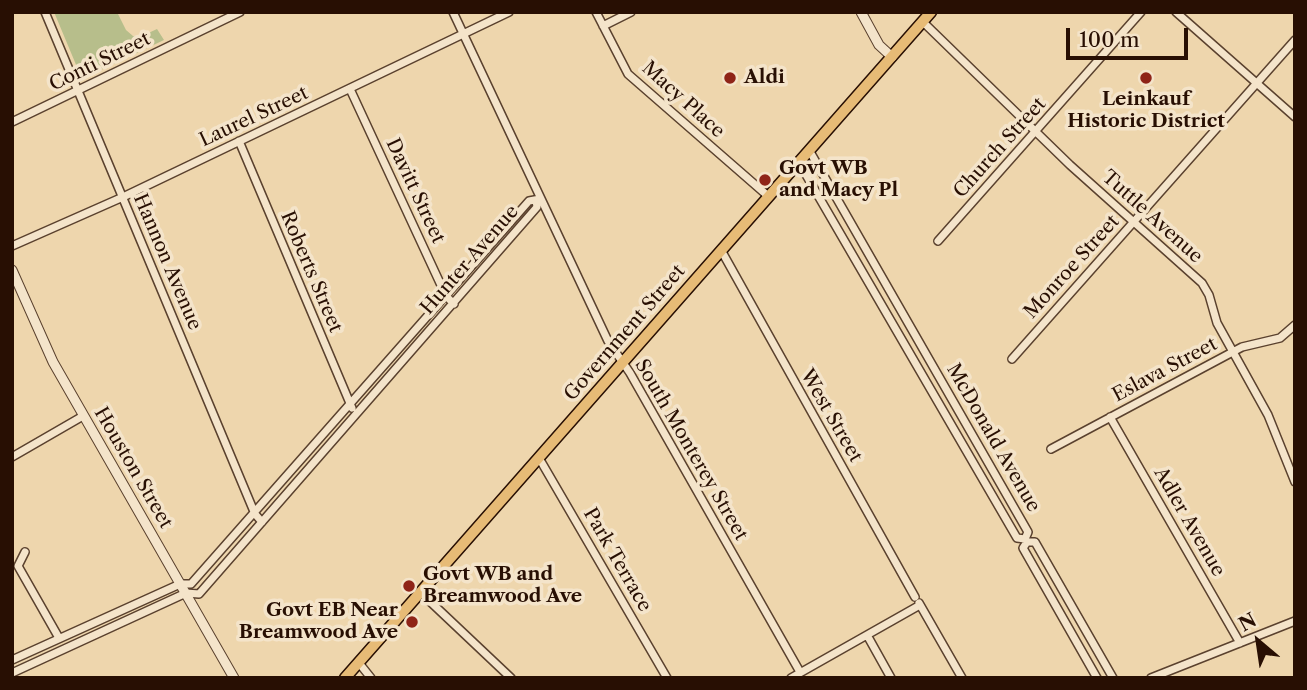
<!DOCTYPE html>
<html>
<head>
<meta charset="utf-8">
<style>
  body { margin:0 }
  #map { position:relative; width:1307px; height:690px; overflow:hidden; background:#eed6ad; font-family:"Libre Caslon Text",serif }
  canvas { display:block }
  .frame { position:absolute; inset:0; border:14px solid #280f03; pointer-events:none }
  .north { position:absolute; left:1223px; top:606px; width:70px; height:70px; -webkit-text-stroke:5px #f4e4ca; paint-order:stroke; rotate:331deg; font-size:19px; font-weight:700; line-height:28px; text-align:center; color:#280f03 }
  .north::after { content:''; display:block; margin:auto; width:24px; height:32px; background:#280f03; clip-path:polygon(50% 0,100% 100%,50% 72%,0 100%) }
  .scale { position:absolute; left:1066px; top:28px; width:122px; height:32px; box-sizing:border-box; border:4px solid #280f03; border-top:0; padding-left:9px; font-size:21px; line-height:24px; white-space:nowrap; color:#280f03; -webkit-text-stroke:5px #f4e4ca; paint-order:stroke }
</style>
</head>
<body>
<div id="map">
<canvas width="1307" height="690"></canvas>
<div class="frame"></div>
<div class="north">N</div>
<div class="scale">100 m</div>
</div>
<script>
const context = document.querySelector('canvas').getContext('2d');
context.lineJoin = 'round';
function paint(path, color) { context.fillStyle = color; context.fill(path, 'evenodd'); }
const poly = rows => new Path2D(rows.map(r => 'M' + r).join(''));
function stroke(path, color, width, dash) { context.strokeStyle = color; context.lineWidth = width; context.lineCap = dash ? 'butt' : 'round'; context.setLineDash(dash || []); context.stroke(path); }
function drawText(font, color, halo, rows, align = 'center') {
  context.font = font + ' "Libre Caslon Text",serif'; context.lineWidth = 7; context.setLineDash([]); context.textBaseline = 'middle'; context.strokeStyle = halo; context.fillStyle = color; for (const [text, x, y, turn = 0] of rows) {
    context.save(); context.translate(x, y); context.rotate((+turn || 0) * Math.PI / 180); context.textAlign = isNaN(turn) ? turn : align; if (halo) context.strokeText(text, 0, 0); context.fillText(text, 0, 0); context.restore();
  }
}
paint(poly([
  [54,12,117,12,126,30,133,36,142,36,157,29,164,40,82,79]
]), '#b7be8b');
const minor = poly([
  [45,12,255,514,262,522],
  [453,12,608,341,630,373,800,672],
  [596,12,628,74,768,196],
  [1176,12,1295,117],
  [923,22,1070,165,1202,283,1209,295,1217,323,1268,415,1295,482],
  [603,26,631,12],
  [350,89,446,296,454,304],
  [12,122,240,12],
  [239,141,352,408],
  [798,161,1017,538,1025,539,1028,532,809,150],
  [938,241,1141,12],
  [12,246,123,197,509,12],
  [721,250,915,597],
  [1012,359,1295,40],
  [1110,417,1240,643],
  [1051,449,1242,347,1280,338,1295,325],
  [12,457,83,416],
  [539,458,667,678],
  [25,552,18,566,59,638],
  [420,592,511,678],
  [919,603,962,678],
  [867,635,891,678],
  [12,660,180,584,191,584,529,201,540,199],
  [359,663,371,678],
  [12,673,186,593,199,594,537,207,536,201],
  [791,678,920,605],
  [1097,678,1023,548,1027,542,1035,542,1113,678],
  [1151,678,1295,621]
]);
const tertiary = poly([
  [861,12,879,45,892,57],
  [12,270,53,362,234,678]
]);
const primary = poly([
  [345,678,931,12]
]);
stroke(minor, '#5a412e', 10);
stroke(tertiary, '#5a412e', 11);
stroke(primary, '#280f03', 13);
stroke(minor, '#f4e4ca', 7);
stroke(tertiary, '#f4e4ca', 9);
stroke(primary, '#e7bb76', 10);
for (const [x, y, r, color] of [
  [730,78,7,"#8f2418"],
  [1146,78,7,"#8f2418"],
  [765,180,7,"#8f2418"],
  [409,586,7,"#8f2418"],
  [412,622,7,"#8f2418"]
]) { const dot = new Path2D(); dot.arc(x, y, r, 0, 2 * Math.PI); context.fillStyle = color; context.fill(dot); stroke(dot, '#f4e4ca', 2.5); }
drawText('19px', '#280f03', '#f4e4ca', [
  ["Conti Street",100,62,-26],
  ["Macy Place",683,100,42],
  ["Laurel Street",254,117,-25],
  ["Church Street",1000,148,-48],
  ["Davitt Street",415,191,65],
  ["Tuttle Avenue",1152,217,42],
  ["Hunter Avenue",470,260,-49],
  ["Hannon Avenue",167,262,67],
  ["Monroe Street",1072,267,-48],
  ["Roberts Street",311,272,67],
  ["Government Street",625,333,-49],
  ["Eslava Street",1165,370,-28],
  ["West Street",831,416,60],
  ["McDonald Avenue",993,438,60],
  ["South Monterey Street",691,450,60],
  ["Houston Street",133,468,60],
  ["Adler Avenue",1189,522,60],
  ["Park Terrace",617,560,60]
]);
drawText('bold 19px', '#280f03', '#f4e4ca', [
  ["Aldi",744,78],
  ["Leinkauf",1146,100,"center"],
  ["Historic District",1146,122,"center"],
  ["Govt WB",779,169],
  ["and Macy Pl",779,191],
  ["Govt WB and",423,575],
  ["Breamwood Ave",423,597],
  ["Govt EB Near",398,611,"right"],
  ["Breamwood Ave",398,633,"right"]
], 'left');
</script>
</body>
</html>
